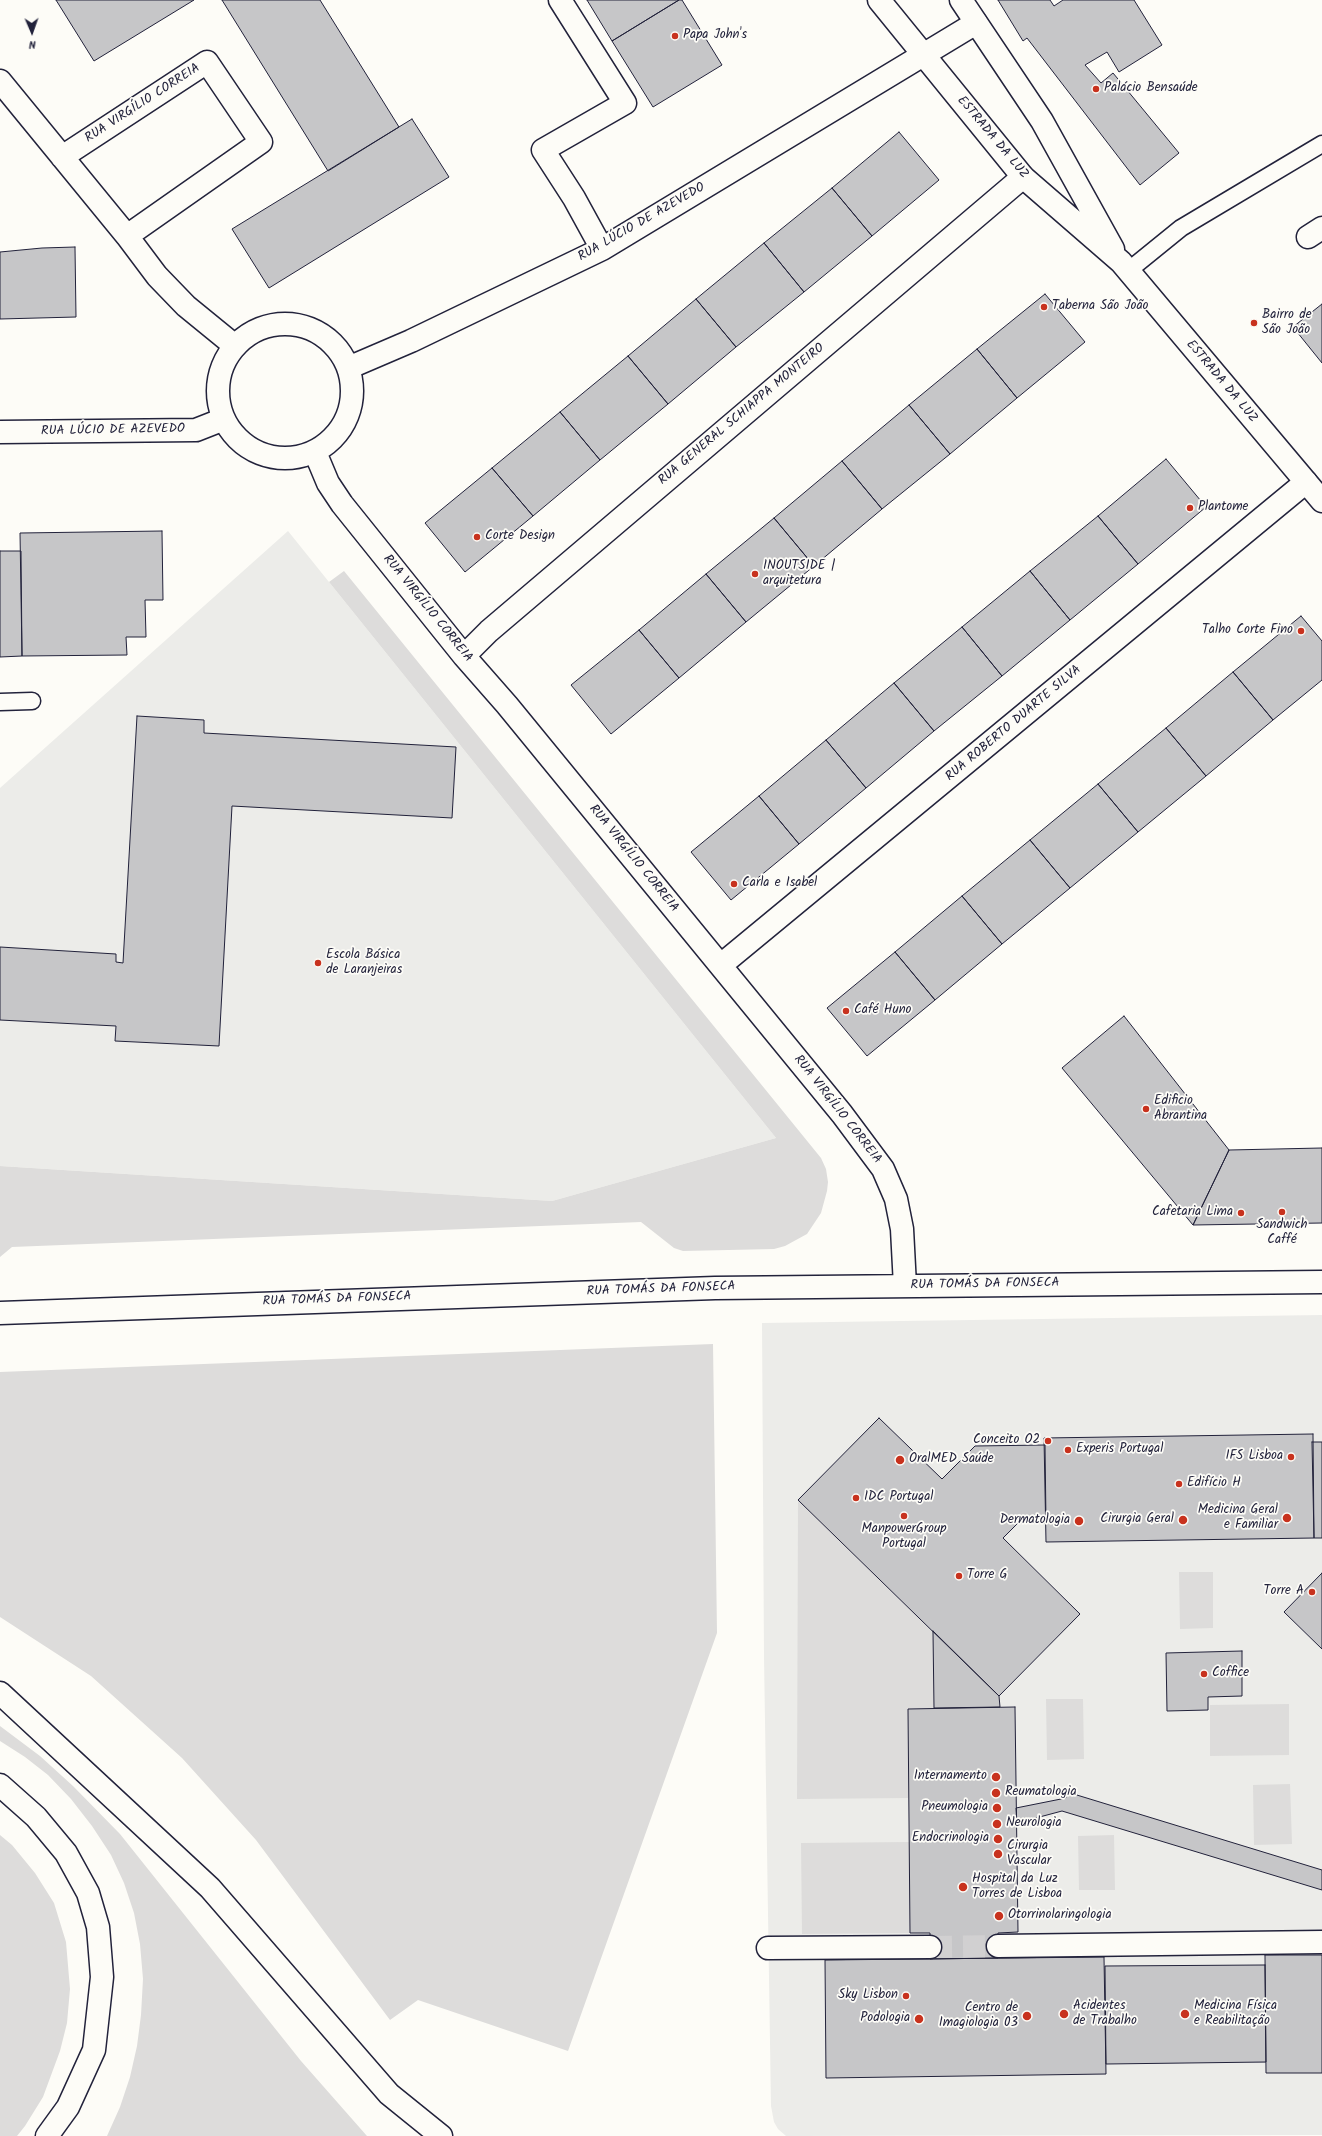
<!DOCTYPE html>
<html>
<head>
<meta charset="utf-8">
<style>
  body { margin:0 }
  #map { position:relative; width:1322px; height:2136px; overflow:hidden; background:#fdfcf7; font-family:Kalam,sans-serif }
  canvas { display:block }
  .north { position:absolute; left:12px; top:12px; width:40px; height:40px; -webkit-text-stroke:3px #fdfcf7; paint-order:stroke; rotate:178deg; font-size:11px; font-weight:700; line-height:16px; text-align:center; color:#22223b }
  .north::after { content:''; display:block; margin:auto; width:14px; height:18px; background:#22223b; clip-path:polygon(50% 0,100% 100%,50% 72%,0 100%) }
</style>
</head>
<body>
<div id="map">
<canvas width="1322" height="2136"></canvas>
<div class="north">N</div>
</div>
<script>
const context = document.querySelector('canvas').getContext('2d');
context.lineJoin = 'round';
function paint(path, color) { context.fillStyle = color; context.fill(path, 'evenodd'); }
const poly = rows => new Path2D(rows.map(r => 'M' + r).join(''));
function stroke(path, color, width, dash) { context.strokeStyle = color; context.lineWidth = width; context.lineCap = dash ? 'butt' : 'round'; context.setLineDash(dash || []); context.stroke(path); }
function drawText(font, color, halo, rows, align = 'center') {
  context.font = font + ' Kalam,sans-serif'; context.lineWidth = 3.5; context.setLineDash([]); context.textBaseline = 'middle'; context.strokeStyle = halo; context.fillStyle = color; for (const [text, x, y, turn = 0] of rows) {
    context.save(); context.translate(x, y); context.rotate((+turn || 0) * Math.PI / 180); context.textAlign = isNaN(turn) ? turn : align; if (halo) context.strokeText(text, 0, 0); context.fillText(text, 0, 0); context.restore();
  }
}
paint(poly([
  [288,531,776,1138,552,1201,0,1166,0,788],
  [1322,1315,1322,2135,786,2136,778,2129,774,2122,771,2106,764,1657,762,1323]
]), '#ecece9');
paint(poly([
  [344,571,821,1158,826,1169,828,1182,827,1191,821,1213,807,1234,785,1246,774,1249,683,1251,674,1248,641,1222,12,1247,0,1257,0,1166,552,1201,776,1138,329,582],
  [713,1344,717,1633,568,2051,418,2000,390,2020,256,1840,182,1758,91,1676,0,1617,0,1372],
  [798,1500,933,1631,934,1708,908,1709,908,1798,797,1799],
  [1213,1572,1213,1628,1180,1629,1179,1572],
  [1046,1699,1083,1699,1084,1759,1047,1760],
  [1289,1704,1289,1755,1210,1756,1210,1705],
  [0,1726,40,1756,73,1786,120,1834,301,2061,367,2136,107,2136,120,2107,130,2077,137,2046,141,2015,143,1979,140,1944,134,1913,124,1883,111,1855,92,1826,71,1799,48,1775,25,1757,0,1741],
  [1290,1784,1292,1844,1254,1845,1253,1785],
  [0,1835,12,1845,35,1873,54,1903,66,1942,70,1989,67,2023,60,2051,43,2097,25,2126,17,2136,0,2136],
  [1114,1835,1115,1890,1079,1890,1078,1836],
  [909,1842,910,1933,802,1934,801,1843]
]), '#dddcdb');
const building = poly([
  [56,0,194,0,94,61,56,0],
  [222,0,320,0,399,127,328,171,222,0],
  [587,0,679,0,612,41,587,0],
  [679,0,682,0,722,65,653,107,612,41,679,0],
  [998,0,1050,0,1054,6,1063,0,1134,0,1162,45,1119,72,1107,52,1085,65,1101,83,1113,73,1179,153,1140,185,1027,38,1023,41,998,0],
  [412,119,449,177,269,288,232,229,412,119],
  [899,132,939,180,872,236,832,188,899,132],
  [832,188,872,236,804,292,764,243,832,188],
  [764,243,804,292,736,347,696,299,764,243],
  [75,247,76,317,0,319,0,252,42,248,75,247],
  [1045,294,1085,342,1017,398,977,349,1045,294],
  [696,299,736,347,668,404,628,356,696,299],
  [1322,304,1322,363,1293,327,1322,304],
  [977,349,1017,398,950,454,909,405,977,349],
  [628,356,668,404,600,460,560,412,628,356],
  [909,405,950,454,882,509,842,461,909,405],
  [560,412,600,460,533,516,492,468,560,412],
  [1166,459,1206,507,1138,564,1098,516,1166,459],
  [842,461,882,509,814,566,774,518,842,461],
  [492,468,533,516,465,572,425,523,492,468],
  [1098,516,1138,564,1070,620,1030,571,1098,516],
  [774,518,814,566,746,622,706,574,774,518],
  [162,531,163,600,145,600,146,637,126,637,127,655,22,656,20,533,162,531],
  [0,551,21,551,22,656,0,657,0,551],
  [1030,571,1070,620,1002,676,962,627,1030,571],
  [706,574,746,622,679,678,639,630,706,574],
  [1301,616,1322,641,1322,680,1273,720,1233,672,1301,616],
  [962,627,1002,676,934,731,894,683,962,627],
  [639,630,679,678,611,734,571,685,639,630],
  [1233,672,1273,720,1206,776,1166,728,1233,672],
  [894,683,934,731,866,788,826,740,894,683],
  [137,716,204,720,204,733,456,747,452,818,232,806,219,1046,115,1041,116,1026,0,1020,0,947,116,954,116,962,123,963,137,716],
  [1166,728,1206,776,1138,832,1098,784,1166,728],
  [826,740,866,788,799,844,759,796,826,740],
  [1098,784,1138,832,1070,888,1030,840,1098,784],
  [759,796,799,844,731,900,691,852,759,796],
  [1030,840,1070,888,1002,944,962,896,1030,840],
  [962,896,1002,944,935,1000,895,952,962,896],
  [895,952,935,1000,867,1056,827,1008,895,952],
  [1124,1016,1229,1150,1193,1225,1062,1068,1124,1016],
  [1322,1148,1322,1223,1193,1225,1229,1150,1322,1148],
  [879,1418,942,1479,975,1446,1045,1445,1046,1523,1018,1523,1003,1538,1080,1614,999,1696,798,1500,879,1418],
  [1313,1434,1314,1538,1046,1542,1044,1438,1313,1434],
  [1312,1442,1322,1442,1322,1538,1314,1538,1312,1442],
  [1322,1573,1322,1649,1284,1612,1322,1573],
  [933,1631,999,1696,1000,1707,934,1708,933,1631],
  [1242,1651,1242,1696,1208,1697,1208,1710,1167,1711,1166,1653,1242,1651],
  [1015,1707,1018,1932,998,1933,998,1958,930,1959,930,1933,910,1933,908,1709,1015,1707],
  [1067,1792,1322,1870,1322,1890,1062,1811,1017,1823,1016,1808,1066,1798,1067,1792],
  [1265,1955,1322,1955,1322,2073,1266,2073,1265,1955],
  [1104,1957,1106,2074,826,2078,825,1960,1104,1957],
  [1265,1965,1266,2062,1106,2064,1105,1966,1265,1965]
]);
paint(building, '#c6c6c8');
stroke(building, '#22223b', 1);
stroke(poly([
  [930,1947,998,1946]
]), '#d1d0d1', 22, [22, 11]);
const service = poly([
  [1128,271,1181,228,1322,144],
  [0,702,32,701]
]);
const pedestrian = poly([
  [998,1946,1322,1942],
  [768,1948,930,1947]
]);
const minor = poly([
  [560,0,625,103,543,150,574,198,602,249],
  [0,81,127,236,157,276,186,306,235,346],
  [62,157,207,62,261,142,127,236],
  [1308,237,1322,228],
  '218 391a67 67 0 1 1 134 0a67 67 0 1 1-134 0Z',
  [348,368,411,341,602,249,976,23],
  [0,432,196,430,224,419],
  [315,452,328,483,342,504,464,656,507,705,842,1114,883,1169,896,1199,902,1229,905,1286],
  [464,656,489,631,1023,177],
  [721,965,1306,482],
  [0,1313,715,1288,1322,1282]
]);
const secondary = poly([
  [879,0,1023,177,1121,262,1322,501],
  [961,0,1042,121,1113,249]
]);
const trunk = poly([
  [0,1693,210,1888,389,2094,441,2136],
  [0,1785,36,1817,66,1853,88,1893,98,1927,102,1977,94,2050,68,2107,47,2136]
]);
stroke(service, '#22223b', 19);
stroke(pedestrian, '#22223b', 25);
stroke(minor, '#22223b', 25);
stroke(secondary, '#22223b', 25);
stroke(trunk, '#22223b', 25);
stroke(service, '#fdfcf7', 16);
stroke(pedestrian, '#fdfcf7', 22);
stroke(minor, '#fdfcf7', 22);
stroke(secondary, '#fdfcf7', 22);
stroke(trunk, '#fdfcf7', 22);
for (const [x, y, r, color] of [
  [675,36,4,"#c8321e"],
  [1096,89,4,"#c8321e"],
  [1044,307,4,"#c8321e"],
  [1254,323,4,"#c8321e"],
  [1190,508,4,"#c8321e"],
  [477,537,4,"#c8321e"],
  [755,574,4,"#c8321e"],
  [1301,631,4,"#c8321e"],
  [734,884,4,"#c8321e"],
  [318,963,4,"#c8321e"],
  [846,1011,4,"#c8321e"],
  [1146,1109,4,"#c8321e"],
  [1282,1212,4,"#c8321e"],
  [1241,1213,4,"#c8321e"],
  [1048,1441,4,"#c8321e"],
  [1068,1450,4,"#c8321e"],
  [1291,1457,4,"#c8321e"],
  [900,1460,5,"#c8321e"],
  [1179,1484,4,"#c8321e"],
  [856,1498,4,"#c8321e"],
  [904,1516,4,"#c8321e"],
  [1287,1518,5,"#c8321e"],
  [1183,1520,5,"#c8321e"],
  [1079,1521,5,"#c8321e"],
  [959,1576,4,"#c8321e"],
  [1312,1592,4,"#c8321e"],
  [1204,1674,4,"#c8321e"],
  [996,1777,5,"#c8321e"],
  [996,1793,5,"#c8321e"],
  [997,1808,5,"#c8321e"],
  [997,1824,5,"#c8321e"],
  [998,1839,5,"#c8321e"],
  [998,1854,5,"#c8321e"],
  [963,1887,5,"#c8321e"],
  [999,1916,5,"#c8321e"],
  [906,1996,4,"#c8321e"],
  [1064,2014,5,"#c8321e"],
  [1185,2014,5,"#c8321e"],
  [1027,2016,5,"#c8321e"],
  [919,2019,5,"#c8321e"]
]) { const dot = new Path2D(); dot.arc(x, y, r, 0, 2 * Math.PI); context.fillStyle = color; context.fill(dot); stroke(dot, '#fdfcf7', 1.5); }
drawText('13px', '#22223b', '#fdfcf7', [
  ["Papa John's",683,36],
  ["Palácio Bensaúde",1104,89],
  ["Taberna São João",1052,307],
  ["Bairro de",1262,316],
  ["São João",1262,331],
  ["Plantome",1198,508],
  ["Corte Design",485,537],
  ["INOUTSIDE |",763,567],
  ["arquitetura",763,582],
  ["Talho Corte Fino",1293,631,"right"],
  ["Carla e Isabel",742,884],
  ["Escola Básica",326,956],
  ["de Laranjeiras",326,971],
  ["Café Huno",854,1011],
  ["Edificio",1154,1102],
  ["Abrantina",1154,1117],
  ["Cafetaria Lima",1233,1213,"right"],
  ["Sandwich",1282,1226,"center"],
  ["Caffé",1282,1241,"center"],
  ["Conceito O2",1040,1441,"right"],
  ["Experis Portugal",1076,1450],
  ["IFS Lisboa",1283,1457,"right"],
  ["OralMED Saúde",909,1460],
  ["Edifício H",1187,1484],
  ["IDC Portugal",864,1498],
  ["Medicina Geral",1278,1511,"right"],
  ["e Familiar",1278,1526,"right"],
  ["Cirurgia Geral",1174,1520,"right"],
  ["Dermatologia",1070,1521,"right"],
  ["ManpowerGroup",904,1530,"center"],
  ["Portugal",904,1545,"center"],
  ["Torre G",967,1576],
  ["Torre A",1304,1592,"right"],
  ["Coffice",1212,1674],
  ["Internamento",987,1777,"right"],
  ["Reumatologia",1005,1793],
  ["Pneumologia",988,1808,"right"],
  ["Neurologia",1006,1824],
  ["Endocrinologia",989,1839,"right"],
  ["Cirurgia",1007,1847],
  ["Vascular",1007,1862],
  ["Hospital da Luz",972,1880],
  ["Torres de Lisboa",972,1895],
  ["Otorrinolaringologia",1008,1916],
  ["Sky Lisbon",898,1996,"right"],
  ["Acidentes",1073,2007],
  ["de Trabalho",1073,2022],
  ["Medicina Física",1194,2007],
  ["e Reabilitação",1194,2022],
  ["Centro de",1018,2009,"right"],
  ["Imagiologia 03",1018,2024,"right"],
  ["Podologia",910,2019,"right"]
], 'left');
drawText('13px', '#22223b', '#fdfcf7', [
  ["RUA VIRGÍLIO CORREIA",143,104,-33],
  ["ESTRADA DA LUZ",992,138,50],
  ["RUA LÚCIO DE AZEVEDO",642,223,-30],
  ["ESTRADA DA LUZ",1221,382,50],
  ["RUA GENERAL SCHIAPPA MONTEIRO",742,415,-40],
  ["RUA LÚCIO DE AZEVEDO",113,431,-1],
  ["RUA VIRGÍLIO CORREIA",427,609,51],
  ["RUA ROBERTO DUARTE SILVA",1014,724,-40],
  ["RUA VIRGÍLIO CORREIA",633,859,51],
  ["RUA VIRGÍLIO CORREIA",837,1110,52],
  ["RUA TOMÁS DA FONSECA",985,1285,-1],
  ["RUA TOMÁS DA FONSECA",661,1290,-2],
  ["RUA TOMÁS DA FONSECA",337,1300,-2]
]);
</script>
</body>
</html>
